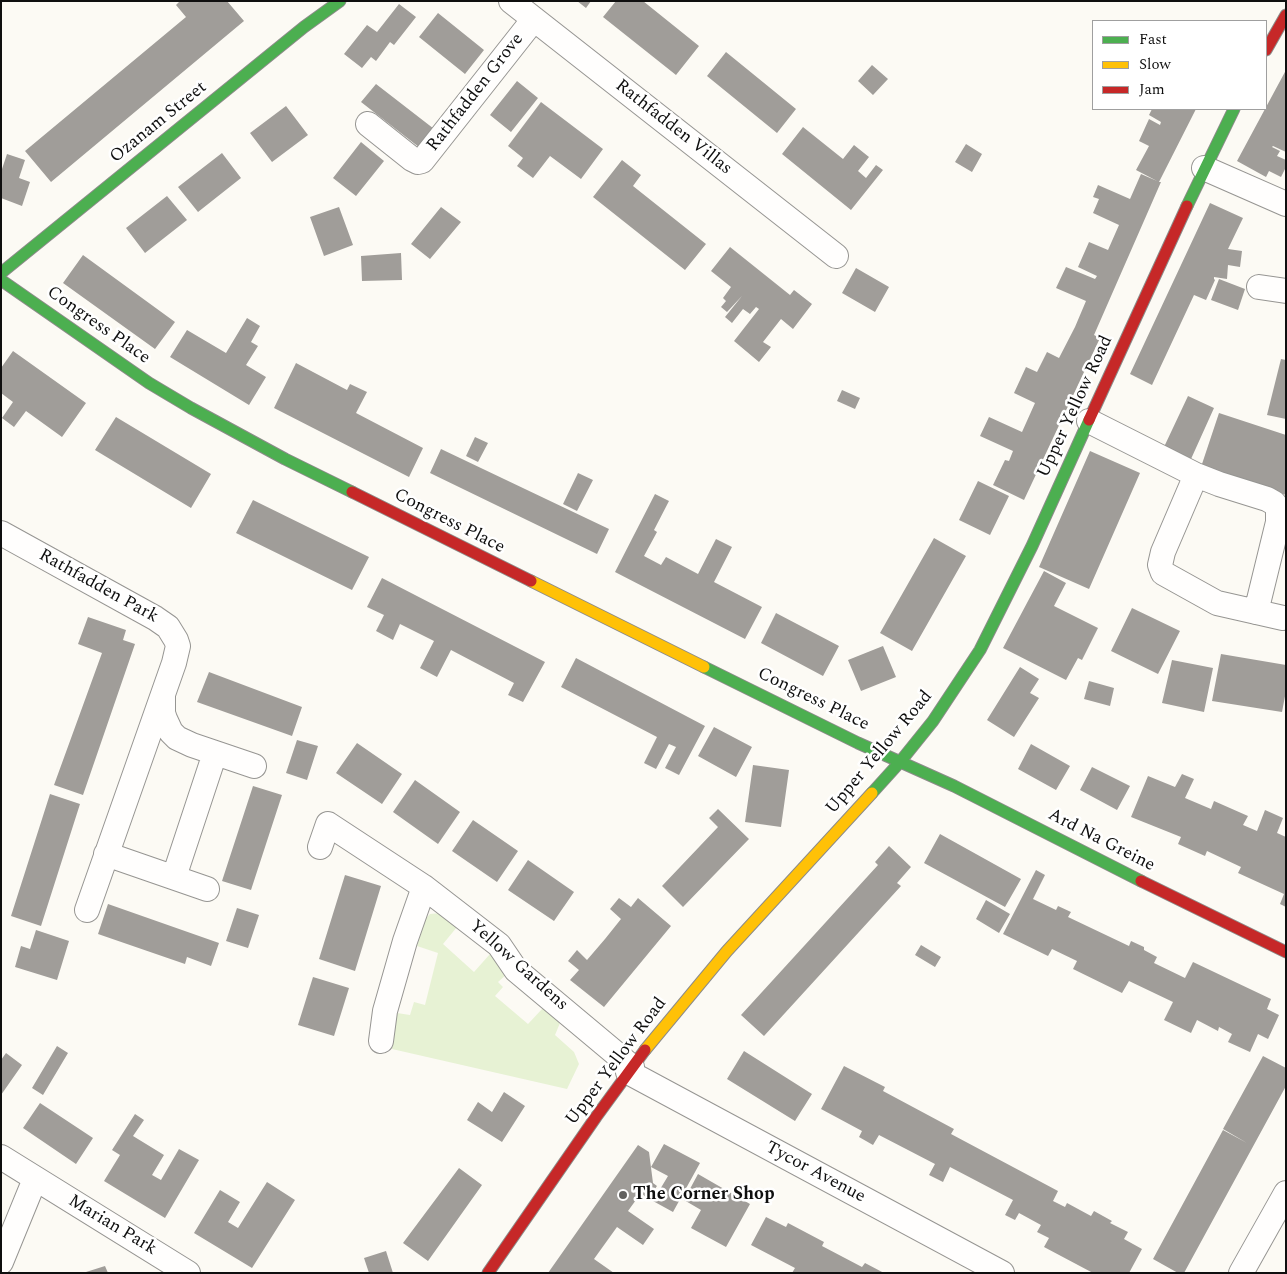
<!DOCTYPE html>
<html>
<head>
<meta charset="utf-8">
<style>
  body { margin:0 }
  #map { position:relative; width:1287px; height:1274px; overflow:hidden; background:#fcfaf4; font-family:Spectral,serif }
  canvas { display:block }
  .frame { position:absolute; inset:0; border:2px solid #0f0f0f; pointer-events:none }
  .legend { position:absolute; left:1092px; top:20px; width:175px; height:90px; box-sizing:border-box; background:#fff; border:1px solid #9f9f9f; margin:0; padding:6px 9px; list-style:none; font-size:15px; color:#0f0f0f }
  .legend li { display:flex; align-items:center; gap:10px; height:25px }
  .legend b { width:25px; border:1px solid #9f9f9f }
</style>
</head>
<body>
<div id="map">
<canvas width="1287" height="1274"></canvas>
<div class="frame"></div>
<ul class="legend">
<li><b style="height:6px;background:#4caf50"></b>Fast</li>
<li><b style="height:6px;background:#ffc107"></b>Slow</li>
<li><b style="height:6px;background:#c62828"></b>Jam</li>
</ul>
</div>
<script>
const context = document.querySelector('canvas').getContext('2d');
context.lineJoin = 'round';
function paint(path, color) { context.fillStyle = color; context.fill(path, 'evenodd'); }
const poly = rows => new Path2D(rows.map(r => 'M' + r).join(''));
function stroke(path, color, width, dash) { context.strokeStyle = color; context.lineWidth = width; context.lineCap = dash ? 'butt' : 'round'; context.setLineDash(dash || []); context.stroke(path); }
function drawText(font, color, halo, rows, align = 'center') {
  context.font = font + ' Spectral,serif'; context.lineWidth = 5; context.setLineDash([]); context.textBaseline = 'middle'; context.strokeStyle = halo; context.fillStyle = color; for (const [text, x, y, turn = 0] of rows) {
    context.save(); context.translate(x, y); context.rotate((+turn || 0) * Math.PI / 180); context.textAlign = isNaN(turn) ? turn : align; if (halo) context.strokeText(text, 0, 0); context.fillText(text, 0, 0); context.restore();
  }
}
paint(poly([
  [441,913,457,927,443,944,474,972,490,954,507,974,498,982,503,987,495,996,528,1024,543,1008,560,1023,555,1035,574,1052,579,1064,567,1089,392,1049,397,1013,410,1015,414,1002,425,1005,438,953,417,946,425,919,430,914]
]), '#e7f2d4');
paint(poly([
  [180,1,227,1,244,21,51,182,25,151,186,17,176,5],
  [577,1,591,1,586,8],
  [616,1,643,1,699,46,676,75,603,17],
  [399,4,416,17,394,45,390,42,376,61,371,57,362,68,344,54,367,25,377,32],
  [438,13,484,50,465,74,419,37],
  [726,52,796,109,777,133,707,76],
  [872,65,888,79,873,95,858,81],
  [1286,70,1286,152,1273,146,1272,147,1280,151,1277,156,1286,160,1286,167,1281,177,1269,171,1266,177,1237,161],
  [517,81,538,98,511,132,490,115],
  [376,84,438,132,424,151,361,102],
  [541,102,603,149,581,179,550,156,533,178,517,166,523,158,508,146],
  [286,106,308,135,272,162,250,133],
  [1152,109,1196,109,1159,182,1161,182,1094,335,1100,338,1024,500,993,485,1005,460,1009,461,1013,451,980,436,989,417,1022,432,1035,403,1014,393,1026,367,1037,372,1047,352,1059,358,1075,327,1086,301,1056,288,1066,267,1095,279,1097,276,1078,267,1089,242,1108,250,1119,225,1093,213,1099,199,1093,197,1098,185,1130,199,1141,174,1157,181,1136,170,1149,146,1139,141,1149,119,1160,125,1161,122,1149,115],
  [803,127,843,159,854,145,869,157,858,171,866,178,876,165,883,170,851,210,782,154],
  [361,142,384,161,356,196,333,178],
  [966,144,982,154,972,172,955,162],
  [222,153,241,178,198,212,178,187],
  [7,154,25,160,19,178,30,182,22,206,1,198,1,172],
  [622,160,641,175,633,186,706,244,685,270,593,197],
  [167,196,187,220,145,253,126,228],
  [1210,203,1243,218,1228,249,1242,251,1240,267,1228,265,1227,279,1214,277,1214,279,1215,280,1206,300,1194,295,1152,385,1130,374],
  [339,207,353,245,324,256,310,217],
  [441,207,461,222,430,259,411,244],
  [730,247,790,295,794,290,812,304,793,329,781,319,763,342,771,347,759,362,734,341,759,309,756,307,750,314,743,309,732,323,725,317,742,296,727,312,721,307,726,301,723,298,731,287,711,271],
  [401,253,402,280,362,281,361,256],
  [83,255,175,322,155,349,63,283],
  [856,268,889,287,875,312,842,293],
  [1219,279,1245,289,1238,310,1211,300],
  [247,318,260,326,251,342,258,346,246,365,266,377,249,405,170,357,187,330,226,353],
  [13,351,86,403,62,437,26,411,14,427,2,418,13,402,1,393,1,368],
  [1281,359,1286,360,1286,419,1267,415],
  [296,363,347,390,350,384,367,392,356,413,423,448,409,477,274,408],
  [842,390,860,398,855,409,837,401],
  [1188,396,1214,408,1191,459,1164,447],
  [1219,413,1286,435,1286,495,1201,467],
  [116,417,211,474,191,508,95,450],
  [475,437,488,443,478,462,466,456],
  [441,449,609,529,597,554,430,473],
  [1090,451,1140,473,1089,589,1039,567],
  [578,473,593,480,577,511,563,504],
  [978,481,1009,496,990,535,959,520],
  [655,494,669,501,654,530,657,532,644,556,661,565,666,557,698,574,716,539,732,547,714,582,762,607,745,639,615,572],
  [253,500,369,557,352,590,236,533],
  [934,538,966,556,912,651,880,633],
  [1044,571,1066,583,1054,606,1098,628,1082,660,1078,658,1066,680,1003,648],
  [382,578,545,662,523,702,508,695,514,683,451,650,437,677,420,668,434,641,400,624,393,640,376,631,384,615,367,607],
  [1132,608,1180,631,1158,674,1111,651],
  [776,613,839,646,823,676,761,643],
  [88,617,126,630,123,640,135,644,83,795,54,785,102,653,78,644],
  [883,646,896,677,861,691,848,660],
  [1221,654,1286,665,1286,691,1282,712,1212,701],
  [576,658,705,726,679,775,665,768,676,747,669,744,656,769,644,763,657,737,561,687],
  [1172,660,1213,668,1204,712,1162,703],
  [1020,667,1039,679,1030,693,1039,698,1014,737,987,720],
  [209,672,302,707,292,736,197,702],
  [1089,681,1114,688,1110,706,1084,699],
  [714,727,752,747,736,777,698,756],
  [297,740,318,746,307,780,286,773],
  [357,743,402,774,382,804,336,773],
  [1031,744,1070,766,1056,790,1018,769],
  [753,765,789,770,781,827,745,822],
  [1092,767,1130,786,1117,810,1080,790],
  [1182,774,1194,779,1185,798,1211,809,1214,801,1248,816,1243,825,1257,831,1265,810,1283,818,1277,833,1286,837,1286,907,1280,904,1284,894,1238,873,1241,867,1207,851,1205,856,1178,844,1181,837,1131,817,1148,776,1175,787],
  [415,780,460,812,438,844,393,812],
  [253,786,282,795,251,890,222,881],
  [50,794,80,804,41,926,11,916],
  [718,809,749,839,683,907,662,886,718,827,709,818],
  [473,820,518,851,497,882,452,851],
  [940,834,1021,879,1005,907,924,863],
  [889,846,911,867,897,883,901,886,764,1036,741,1015,878,865,875,862],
  [528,860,574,892,554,921,508,890],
  [1036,870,1045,875,1033,899,1056,910,1058,906,1071,912,1068,917,1129,946,1131,941,1144,947,1144,950,1157,957,1154,963,1185,978,1193,962,1271,999,1267,1009,1279,1015,1268,1039,1258,1034,1250,1052,1228,1042,1232,1034,1219,1027,1218,1031,1197,1020,1191,1033,1164,1020,1173,1002,1129,981,1122,993,1073,969,1077,961,1052,949,1048,956,1003,934],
  [345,875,381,886,355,971,319,959],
  [619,898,631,907,638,898,671,926,604,1007,570,980,579,970,568,961,577,950,587,960,605,939,621,919,610,909],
  [986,900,1010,914,999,933,976,919],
  [108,904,219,943,211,966,187,957,185,964,98,934],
  [237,908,259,915,248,948,226,941],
  [36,930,69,941,57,980,15,967,21,946,30,949],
  [921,945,941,957,935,967,915,955],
  [313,977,349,988,334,1036,298,1025],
  [57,1046,68,1053,43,1095,32,1088],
  [744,1051,812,1094,795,1121,727,1079],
  [6,1053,22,1065,1,1095,1,1060],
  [1263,1056,1286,1068,1286,1086,1184,1273,1178,1273,1153,1259,1223,1130,1247,1143,1223,1129],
  [844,1066,885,1087,883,1091,954,1129,951,1134,1058,1191,1053,1201,1065,1207,1067,1203,1091,1216,1094,1211,1112,1221,1110,1223,1128,1232,1124,1239,1142,1249,1129,1273,1093,1273,1044,1247,1049,1238,1037,1232,1041,1225,1019,1213,1015,1220,1005,1215,1013,1200,950,1167,943,1182,929,1175,935,1164,879,1135,873,1145,859,1137,862,1131,821,1109],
  [504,1092,525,1106,502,1142,467,1120,478,1102,492,1112],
  [40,1103,93,1138,76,1164,23,1128],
  [135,1114,144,1120,133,1136,164,1155,152,1175,161,1180,179,1149,199,1160,165,1218,104,1181,120,1155,112,1150],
  [664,1144,700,1163,673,1212,653,1201,668,1176,651,1167],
  [638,1145,649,1152,653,1183,657,1186,648,1199,641,1193,628,1211,654,1229,643,1245,617,1227,594,1259,614,1273,548,1273],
  [459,1168,482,1185,428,1261,403,1243],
  [698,1174,750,1204,726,1247,691,1228,701,1210,684,1200],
  [267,1182,295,1200,252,1268,194,1233,220,1190,240,1202,228,1222,238,1228],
  [766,1217,786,1227,788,1223,824,1242,822,1246,862,1267,865,1263,884,1273,792,1273,795,1268,751,1245],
  [386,1251,393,1273,369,1273,364,1258],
  [105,1266,108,1273,86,1273,86,1272]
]), '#a09d99');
const street = poly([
  [511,1,836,256],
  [368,124,412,159,418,162,422,161,534,19],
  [1204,168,1286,204],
  [1259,287,1286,291],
  [1089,421,1196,475,1163,552,1160,565,1163,573,1217,603,1283,618],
  [1196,475,1219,484,1267,499,1274,503,1278,508,1278,522,1256,612],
  [1,533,155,618,168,627,176,640,178,646,174,663,87,910],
  [163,696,163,713,165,719,171,732,177,738,192,745,254,766],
  [320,847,328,824,424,887,499,945,516,970,632,1067],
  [106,854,207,889],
  [174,877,215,753],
  [381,1041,385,1011,405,941,424,887],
  [628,1072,1002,1273],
  [1,1157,188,1273],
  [1,1262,35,1179],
  [1241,1273,1286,1193]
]);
const fast = poly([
  [1187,206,1234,109],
  [1,273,304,27,340,1],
  [1,280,149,383,191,408,285,459,352,492],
  [704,667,858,743,954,786,1141,881],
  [872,793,900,762,933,721,980,650,1032,546,1089,420]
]);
const slow = poly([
  [531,581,704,667],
  [645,1050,727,951,872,793]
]);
const jam = poly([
  [1266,50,1286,15],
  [1089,420,1187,206],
  [352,492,531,581],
  [1141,881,1286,952],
  [488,1273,596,1117,645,1050]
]);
stroke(street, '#969592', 26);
stroke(fast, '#8c8b89', 13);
stroke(slow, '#8c8b89', 13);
stroke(jam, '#8c8b89', 13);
stroke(street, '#fffefd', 24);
stroke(fast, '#4caf50', 11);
stroke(slow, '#ffc107', 11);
stroke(jam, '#c62828', 11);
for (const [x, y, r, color] of [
  [623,1195,5,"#62615f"]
]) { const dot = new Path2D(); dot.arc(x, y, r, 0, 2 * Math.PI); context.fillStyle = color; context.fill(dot); stroke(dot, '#fff', 2); }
drawText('18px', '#0f0f0f', '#fff', [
  ["Rathfadden Grove",476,93,-52],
  ["Ozanam Street",159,123,-39],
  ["Rathfadden Villas",673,128,38],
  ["Congress Place",98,326,35],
  ["Upper Yellow Road",1076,407,-65],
  ["Congress Place",449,522,27],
  ["Rathfadden Park",98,587,29],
  ["Congress Place",813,700,26],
  ["Upper Yellow Road",880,753,-50],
  ["Ard Na Greine",1101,841,27],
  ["Yellow Gardens",518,966,42],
  ["Upper Yellow Road",617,1062,-53],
  ["Tycor Avenue",815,1173,28],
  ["Marian Park",112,1226,31]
]);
drawText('bold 18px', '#0f0f0f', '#fff', [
  ["The Corner Shop",633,1195]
], 'left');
</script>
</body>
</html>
